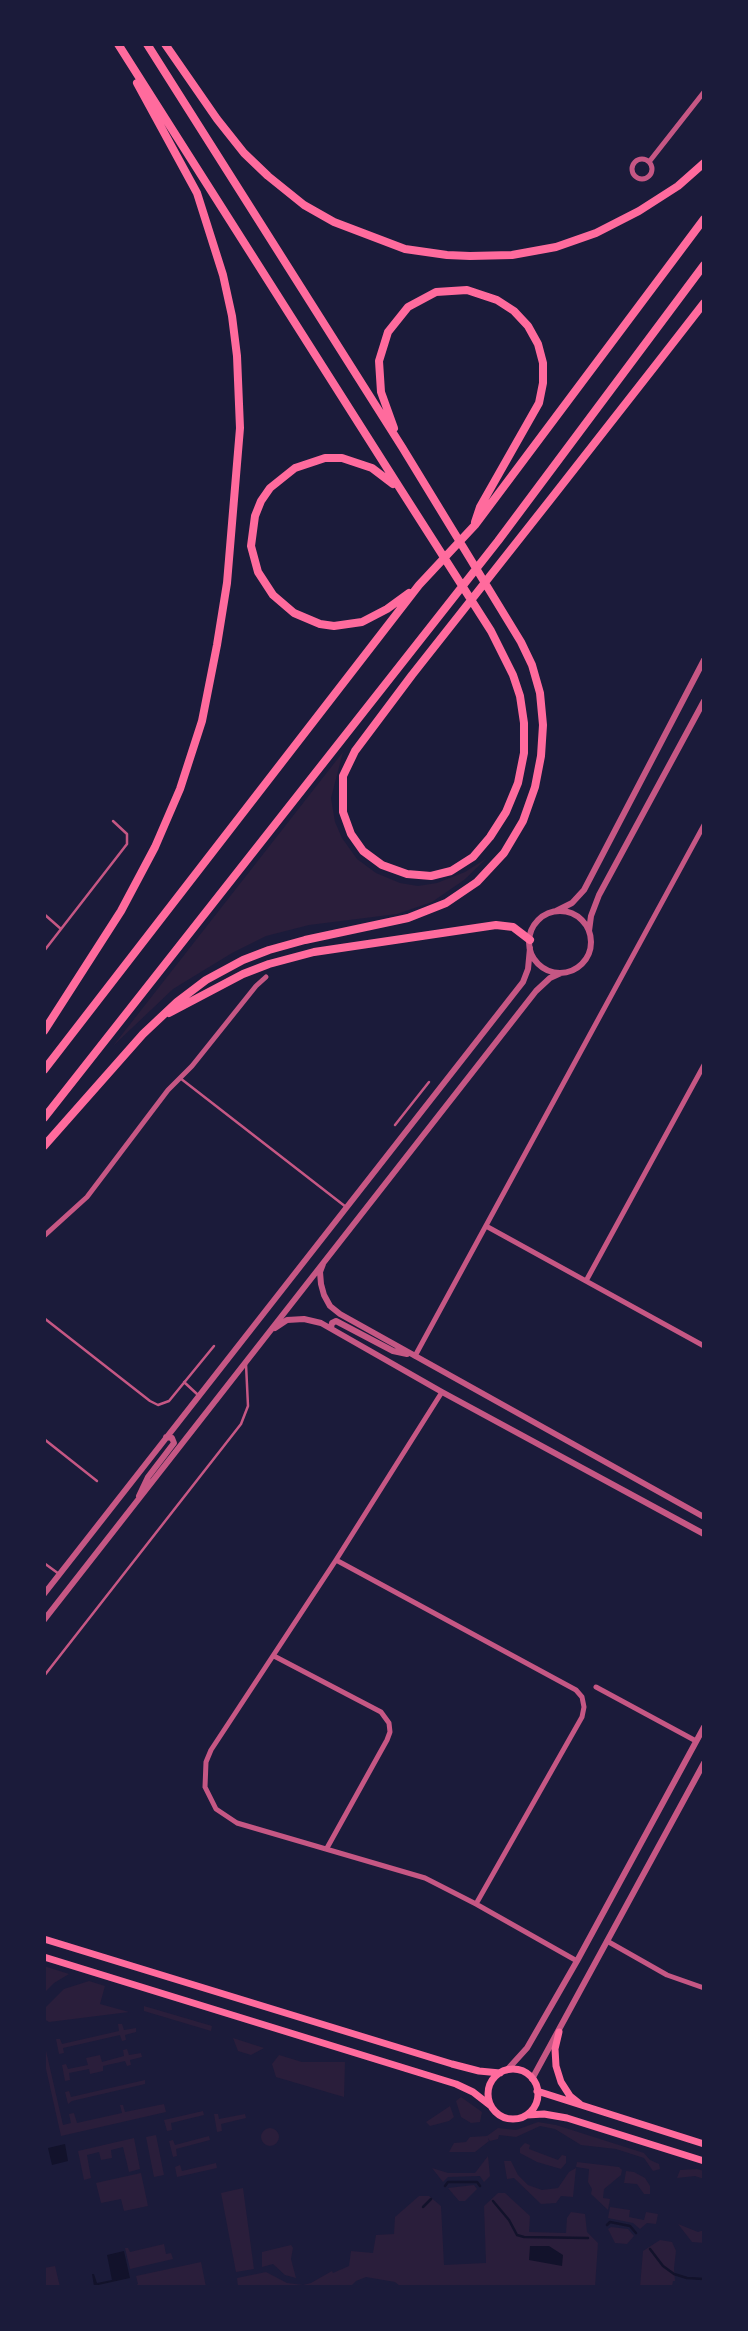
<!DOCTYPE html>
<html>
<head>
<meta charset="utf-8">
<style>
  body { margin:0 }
  #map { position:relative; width:748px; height:2331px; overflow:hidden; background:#1b1b3a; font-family:"Fira Sans",sans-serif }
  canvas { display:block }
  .frame { position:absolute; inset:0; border:46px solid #1b1b3a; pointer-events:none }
</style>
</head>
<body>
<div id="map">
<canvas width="748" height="2331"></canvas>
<div class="frame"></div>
</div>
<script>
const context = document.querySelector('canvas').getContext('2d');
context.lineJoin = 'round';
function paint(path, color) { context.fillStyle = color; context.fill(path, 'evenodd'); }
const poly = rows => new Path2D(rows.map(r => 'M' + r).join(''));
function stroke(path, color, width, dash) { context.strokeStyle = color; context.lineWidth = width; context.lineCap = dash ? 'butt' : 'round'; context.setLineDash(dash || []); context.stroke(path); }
paint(poly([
  [343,752,331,798,335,822,342,838,357,859,376,873,400,883,418,886,437,883,465,872,487,858,464,880,432,902,397,914,309,925,266,936,232,953,173,989,113,1046],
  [44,1966,69,1974,54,1983,44,1993],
  [89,1981,105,1986,100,2004,129,2012,49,2022,44,2019,44,2009,64,1989],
  [144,2006,212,2026,211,2031,144,2011],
  [118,2024,122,2024,124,2030,136,2028,136,2032,125,2035,126,2040,122,2041,120,2035,63,2048,64,2053,59,2054,56,2039,60,2039,62,2044,119,2031],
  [233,2038,264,2048,251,2055,238,2051],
  [44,2042,63,2125,71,2123,69,2114,74,2113,77,2123,122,2113,120,2105,123,2105,125,2112,164,2104,166,2112,61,2136,44,2060],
  [127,2049,129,2055,141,2053,142,2057,130,2060,131,2065,127,2066,125,2061,103,2066,103,2071,90,2074,89,2069,69,2073,70,2080,65,2081,62,2065,66,2064,68,2069,88,2065,86,2058,100,2055,102,2062,124,2056,123,2050],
  [279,2055,302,2062,345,2062,344,2097,276,2077,272,2064],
  [145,2080,145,2084,72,2101,68,2104,65,2092,69,2091,71,2097],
  [461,2097,482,2112,480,2122,471,2123,461,2117,456,2101],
  [450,2106,454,2117,449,2121,430,2126,426,2122],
  [203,2111,204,2115,171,2123,172,2130,167,2131,164,2120],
  [245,2114,246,2118,221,2124,222,2131,217,2132,214,2114,218,2114,219,2119],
  [538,2122,556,2125,644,2153,650,2160,659,2164,660,2169,653,2171,644,2158,616,2149,581,2145,555,2129,540,2126,516,2137,499,2135,498,2139,490,2141,488,2138,489,2141,475,2152,449,2152,454,2143,466,2142,470,2137,487,2136,498,2128,516,2130],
  '261 2137a9 9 0 1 1 18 0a9 9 0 1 1-18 0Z',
  [156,2135,164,2175,154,2177,146,2137],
  [209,2136,210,2140,176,2149,177,2156,173,2157,169,2141,173,2140,175,2145],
  [134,2138,140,2169,129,2172,123,2147,111,2150,112,2158,101,2160,99,2152,87,2155,91,2178,84,2180,78,2151],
  [525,2143,530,2145,529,2149,558,2160,562,2155,566,2156,566,2163,561,2169,537,2162,520,2153,520,2148],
  [488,2156,490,2176,484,2182,480,2176,448,2177,443,2182,432,2168,448,2173,475,2173],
  [504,2161,511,2161,518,2175,528,2185,542,2190,558,2188,569,2172,576,2168,573,2197,561,2196,556,2203,541,2204,514,2178,507,2179],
  [577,2162,619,2167,622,2170,621,2175,604,2189,603,2198,610,2199,608,2210,591,2194,592,2189,588,2182,589,2169,576,2167],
  [216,2163,217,2168,177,2177,175,2167,180,2165,182,2171],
  [697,2169,704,2171,704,2179,695,2176,677,2178,680,2170],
  [626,2171,634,2172,645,2178,650,2186,650,2194,644,2194,637,2184,624,2183],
  [141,2173,148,2206,124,2211,121,2199,101,2203,96,2183],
  [474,2185,477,2189,465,2201,459,2201,448,2188],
  [243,2188,254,2269,236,2272,221,2193],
  [498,2193,505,2193,530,2216,529,2232,566,2233,567,2218,571,2212,585,2214,587,2232,598,2243,595,2287,401,2287,395,2282,366,2277,356,2281,350,2287,238,2287,237,2278,266,2272,287,2283,303,2285,311,2283,332,2271,333,2273,349,2266,351,2251,373,2253,376,2235,394,2234,395,2217,419,2196,429,2196,441,2206,444,2265,486,2263,484,2206],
  [610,2207,630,2210,629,2217,644,2220,646,2212,658,2214,656,2224,647,2223,640,2229,633,2223,608,2218],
  [678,2224,698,2232,704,2230,704,2243,692,2242],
  [611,2227,628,2229,634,2236,627,2244,615,2243,608,2229],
  [660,2240,672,2242,676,2251,674,2268,675,2281,673,2281,672,2287,640,2287,643,2251],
  [164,2244,166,2254,171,2253,173,2259,130,2269,125,2248,128,2248,130,2252],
  [291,2245,293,2248,291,2259,296,2278,285,2275,273,2264,262,2267,262,2252],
  [201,2262,206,2287,133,2287,138,2284,136,2276],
  [55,2266,60,2287,44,2287,44,2268]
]), '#2a1e3b');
paint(poly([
  [65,2144,68,2161,52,2165,48,2148],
  [530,2246,549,2246,563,2255,562,2266,529,2260],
  [124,2251,130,2278,94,2286,92,2274,94,2274,97,2283,112,2280,107,2255]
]), '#12122b');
stroke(poly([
  [445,2186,448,2182,477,2182,480,2186],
  [493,2201,509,2220,517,2235,524,2237,588,2238],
  [423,2207,431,2199],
  [607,2225,610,2222,630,2226,636,2233],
  [650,2249,663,2266,674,2274,687,2278,704,2279]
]), '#12122b', 2.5);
stroke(poly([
  [44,914,61,929],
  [44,951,127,844,127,834,113,821],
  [180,1078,346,1207],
  [395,1125,429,1082],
  [44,1318,150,1401,158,1405,169,1401,214,1346],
  [184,1382,197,1394],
  [44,1439,97,1481],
  [44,1563,59,1574],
  [44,1676,241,1424,248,1406,246,1364]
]), '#c65784', 2.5);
stroke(poly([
  '632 169a10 10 0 1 1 20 0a10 10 0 1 1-20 0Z',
  [649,162,704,92],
  [486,1226,704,1346],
  [44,1236,87,1197,168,1090,192,1066,256,986,266,977],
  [586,1281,704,1065],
  [415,1356,704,825],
  [442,1392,336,1560,211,1750,206,1762,205,1787,216,1809,237,1823,425,1878,476,1904,577,1961],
  [336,1560,576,1690,582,1697,584,1707,582,1717,476,1904],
  [274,1656,381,1712,389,1723,390,1732,387,1740,327,1848],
  [596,1687,696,1741],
  [607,1941,667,1975,704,1988]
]), '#c65784', 5);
stroke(poly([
  [556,911,572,903,584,890,704,660],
  '529 942a31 31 0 1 1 62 0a31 31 0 1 1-62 0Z',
  [589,931,591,916,599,895,704,701],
  [323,1264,320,1272,321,1284,324,1295,330,1306,340,1314,704,1517],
  [275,1328,287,1320,304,1319,321,1323,442,1392,704,1534],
  [331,1328,332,1323,336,1321,393,1351,407,1354],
  [139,1496,148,1477,174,1443,172,1438,166,1437],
  [44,1594,523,982,528,969,530,948],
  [44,1620,536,991,550,978,561,973],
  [507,2070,527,2048,577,1961,704,1727],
  [532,2079,704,1763]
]), '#c65784', 6);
stroke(poly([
  [44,1939,452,2064,479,2071,500,2073],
  [44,1957,456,2084,473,2092,491,2106],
  [559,2032,555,2049,556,2066,561,2082,570,2096,580,2104],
  '488 2094a25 25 0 1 1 50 0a25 25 0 1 1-50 0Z',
  [537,2091,704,2144],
  [527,2115,544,2114,567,2118,704,2161]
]), '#ff6b9d', 7);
stroke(poly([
  [118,44,401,490,491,631,513,675,520,696,524,723,524,753,518,783,506,812,490,837,473,857,451,871,431,876,407,874,382,865,363,851,351,834,343,812,343,776,355,751,412,675,554,495,655,366,704,303],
  [165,44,217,119,244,153,268,176,304,205,334,222,405,249,447,255,470,256,512,255,556,247,596,233,639,211,678,186,704,163],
  [394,428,381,392,379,361,388,332,408,307,436,292,467,290,497,300,514,311,528,326,538,344,543,363,543,383,539,403,480,507,475,522],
  [393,484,372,468,342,458,325,458,295,468,270,488,261,501,255,516,251,546,258,572,273,595,294,613,320,624,334,626,362,622,387,609,409,593],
  [169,1013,243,974,269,964,314,952,496,925,513,927,530,940],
  [44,1031,121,911,155,847,180,789,202,721,217,645,227,583,240,428,237,356,232,316,223,275,197,193,137,83],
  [44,1070,419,585,475,525,704,219],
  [44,1118,498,541,704,265],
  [44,1146,143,1034,177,1002,206,980,243,960,269,950,305,940,408,918,446,903,477,882,504,853,523,821,535,787,541,756,543,725,540,693,532,665,521,642,402,447,147,44]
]), '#ff6b9d', 8);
</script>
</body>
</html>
